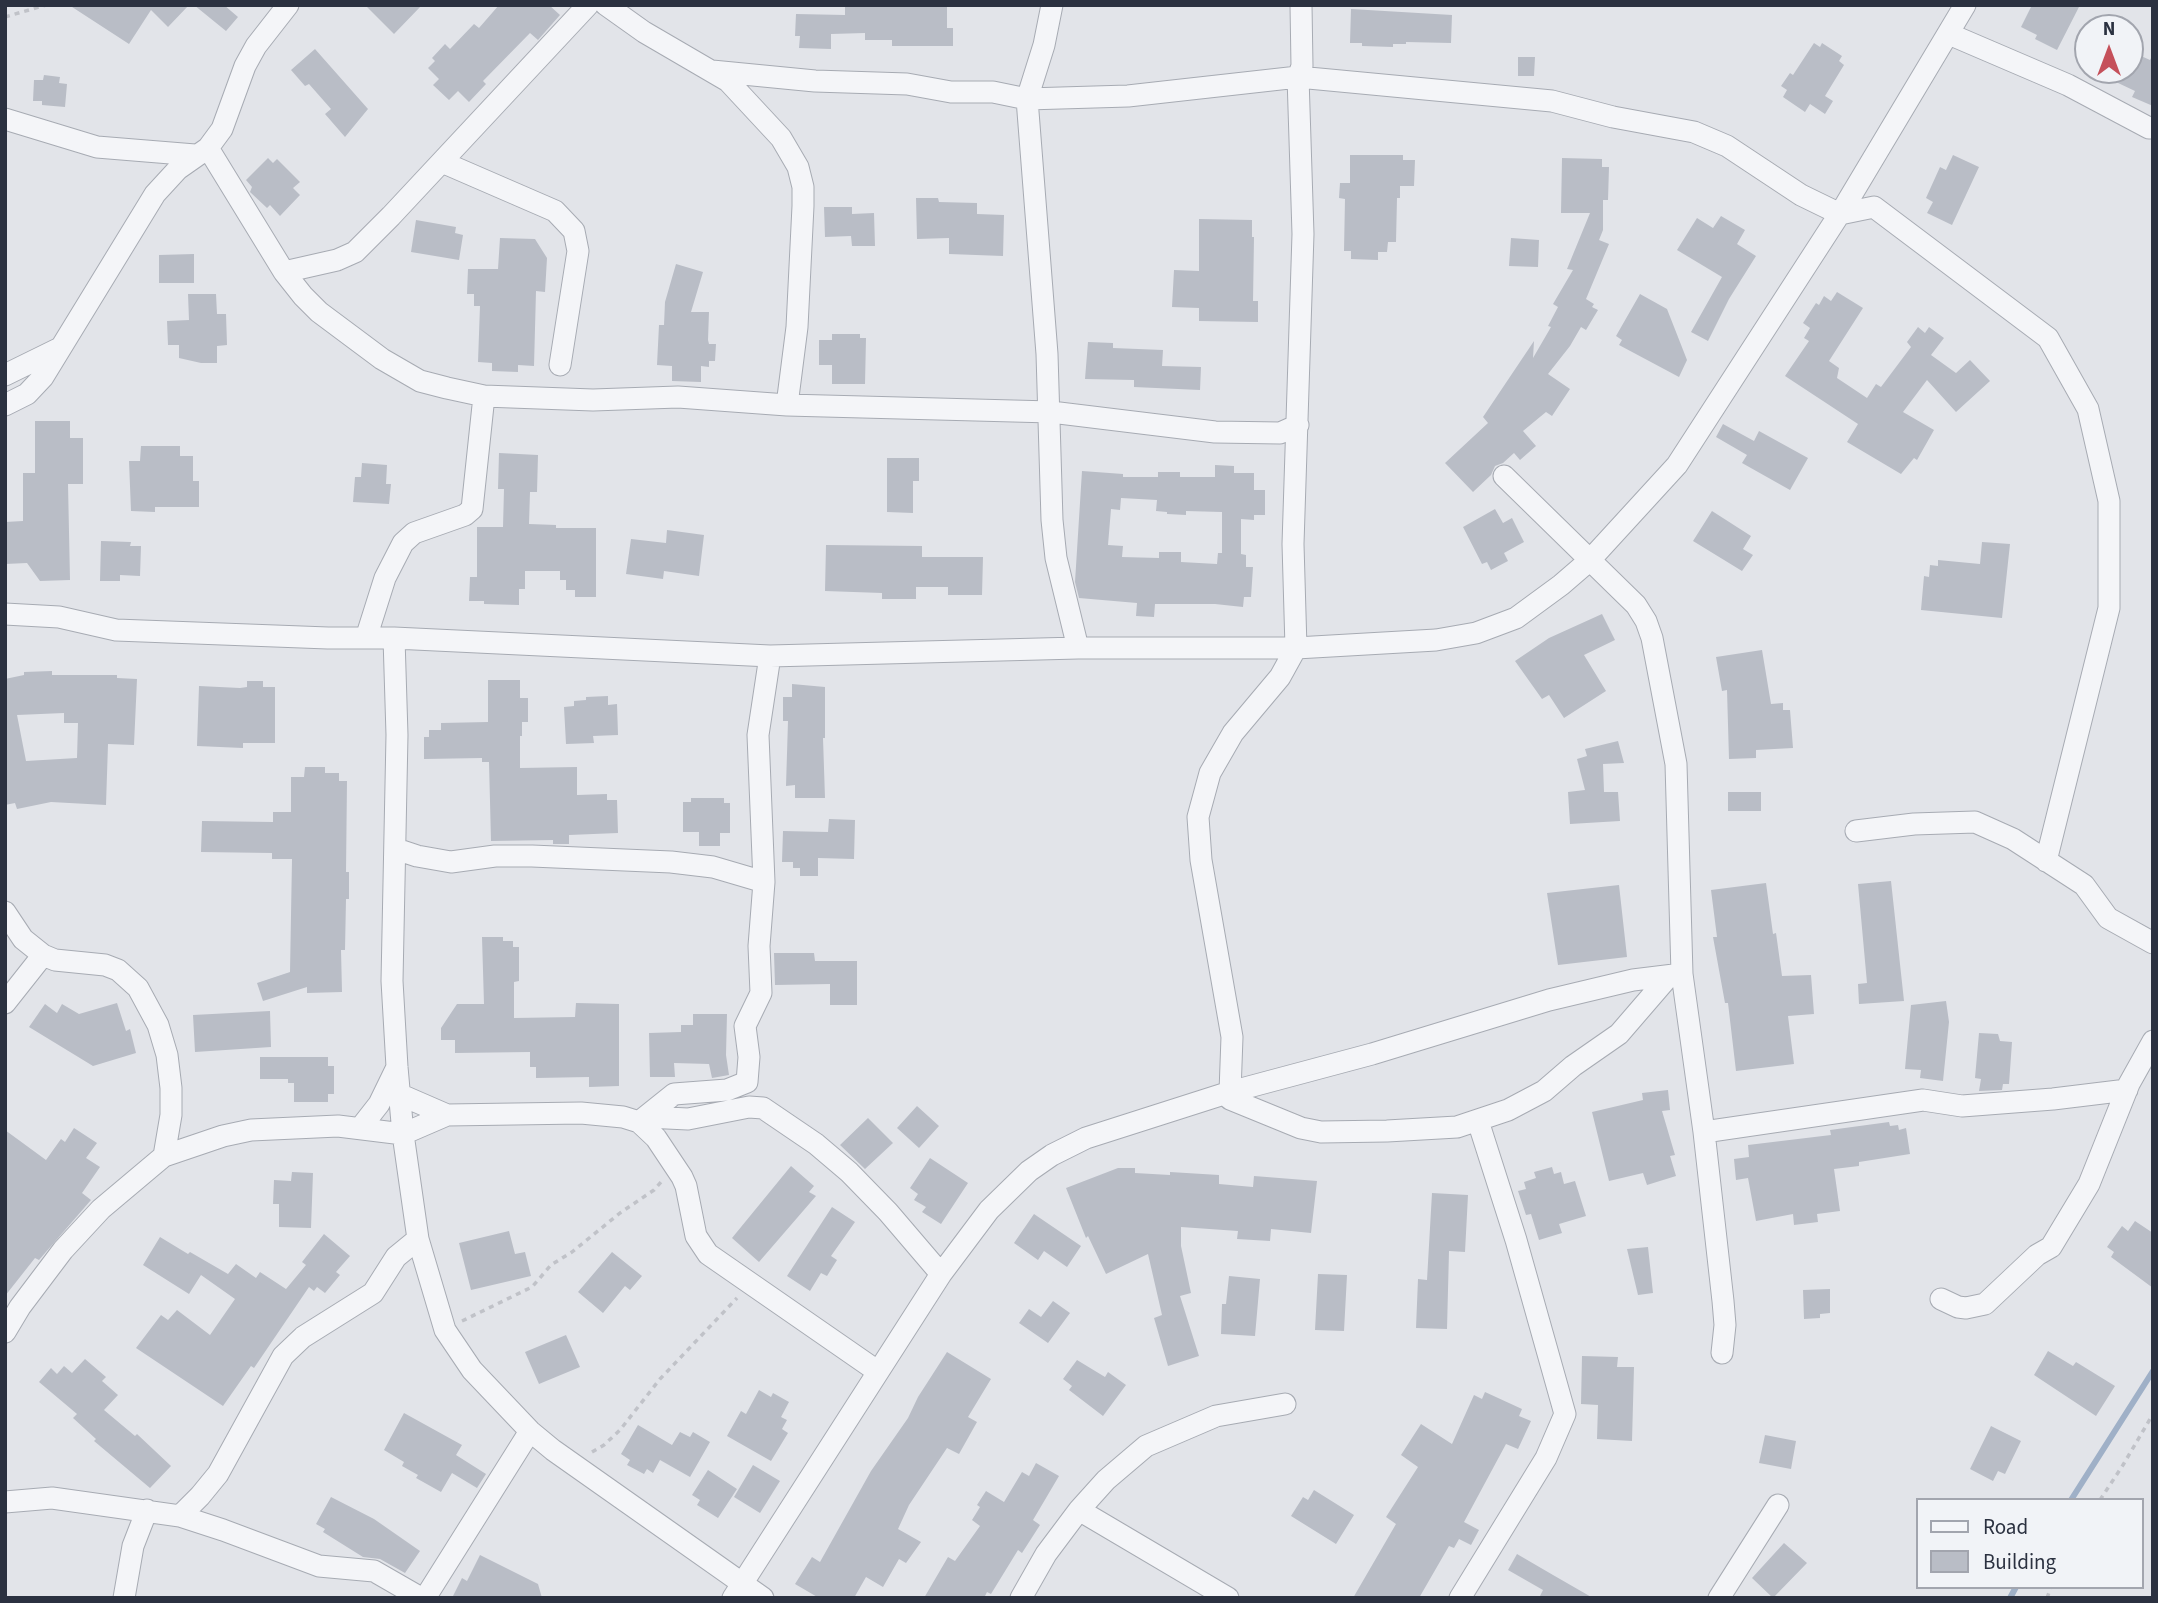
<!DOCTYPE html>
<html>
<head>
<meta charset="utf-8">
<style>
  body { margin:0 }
  #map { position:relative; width:2158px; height:1603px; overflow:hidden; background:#e2e4e9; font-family:"Source Sans 3",sans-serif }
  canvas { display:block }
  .frame { position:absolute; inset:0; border:7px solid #2b3140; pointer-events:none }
  .legend { position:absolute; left:1916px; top:1498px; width:228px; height:91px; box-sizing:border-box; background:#f1f3f7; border:2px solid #a2a5ae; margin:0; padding:9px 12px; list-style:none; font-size:21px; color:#2b3140 }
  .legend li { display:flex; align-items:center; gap:14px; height:35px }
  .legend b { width:35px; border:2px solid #a2a5ae }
  .north { position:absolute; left:2074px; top:14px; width:70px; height:70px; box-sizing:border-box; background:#f1f3f7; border:2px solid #a2a5ae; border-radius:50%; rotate:0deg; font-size:19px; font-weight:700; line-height:28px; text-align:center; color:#2b3140 }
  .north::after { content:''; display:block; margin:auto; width:24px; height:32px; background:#c5505a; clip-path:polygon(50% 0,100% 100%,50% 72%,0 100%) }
</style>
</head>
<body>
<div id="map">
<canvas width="2158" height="1603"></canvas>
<div class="frame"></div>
<ul class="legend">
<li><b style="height:9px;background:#f4f5f8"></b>Road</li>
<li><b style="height:19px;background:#b9bdc6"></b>Building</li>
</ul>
<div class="north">N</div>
</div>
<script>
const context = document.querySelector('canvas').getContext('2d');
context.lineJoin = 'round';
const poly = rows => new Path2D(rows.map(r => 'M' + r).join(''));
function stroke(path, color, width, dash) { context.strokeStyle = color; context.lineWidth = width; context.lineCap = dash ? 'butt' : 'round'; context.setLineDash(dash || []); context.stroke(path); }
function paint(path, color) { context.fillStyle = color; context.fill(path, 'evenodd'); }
stroke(poly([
  [2071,1500,2153,1371],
  [2010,1598,2016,1587]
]), '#9fb0c7', 6);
paint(poly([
  [69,5,189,5,168,27,151,10,129,44],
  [194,5,224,5,238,17,226,31],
  [365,5,422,5,394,34],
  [499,5,549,5,560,15,538,40,530,33,483,81,486,84,469,102,458,91,449,100,433,85,439,79,428,68,435,61,432,58,445,44,450,49,474,24,479,28],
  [947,5,947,28,953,28,953,46,892,46,892,40,865,40,865,33,831,34,831,49,799,48,800,36,795,36,796,14,845,15,845,6],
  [2032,5,2080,5,2057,50,2035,39,2037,35,2021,27],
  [1351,9,1452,15,1451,43,1406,42,1406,44,1393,44,1393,47,1362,46,1362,43,1350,43],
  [1814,43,1820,47,1822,43,1842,56,1839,61,1844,65,1825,96,1833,101,1825,114,1810,104,1805,112,1783,97,1787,90,1781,86,1790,73,1793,75],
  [315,49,368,109,345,137,325,114,331,109,309,84,305,86,291,70],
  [2130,51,2150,60,2153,54,2153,106,2132,97,2135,91,2116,82,2122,70,2130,70],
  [1518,57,1535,57,1534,76,1518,76],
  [44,75,60,77,59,83,67,84,65,107,42,105,42,101,33,101,34,80,43,80],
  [1350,155,1403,155,1403,160,1415,160,1414,186,1400,186,1400,198,1397,198,1396,242,1388,242,1387,252,1378,252,1378,260,1351,259,1351,251,1344,251,1345,199,1339,198,1340,183,1350,183],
  [1953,155,1979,167,1952,225,1927,213,1933,202,1926,198,1940,167,1946,170],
  [268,158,273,163,277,159,300,182,293,188,300,195,280,216,270,205,267,208,250,192,252,187,246,180],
  [1562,158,1602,159,1602,167,1609,167,1608,200,1603,200,1603,230,1599,240,1609,244,1586,299,1594,304,1592,307,1598,310,1586,330,1581,327,1570,346,1548,374,1570,389,1552,416,1546,412,1523,431,1536,446,1520,460,1514,453,1503,463,1495,466,1491,475,1473,492,1445,463,1488,423,1483,417,1534,341,1533,358,1551,327,1548,326,1558,307,1553,304,1573,270,1567,269,1590,213,1561,213],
  [916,198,938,198,939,202,977,203,977,214,1004,215,1003,256,949,254,949,238,917,239],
  [824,207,852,207,852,214,874,213,875,246,852,246,851,236,825,237],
  [1721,216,1745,230,1737,244,1756,256,1729,299,1708,341,1691,332,1722,277,1677,250,1697,218,1713,228],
  [1199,219,1252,220,1252,237,1254,237,1253,301,1258,301,1258,322,1199,321,1199,308,1172,307,1174,270,1199,271],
  [416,220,456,227,455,233,463,235,459,260,411,252],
  [500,238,535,239,547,258,545,292,536,291,534,366,518,365,518,372,492,371,492,363,478,362,480,306,474,306,474,294,467,294,468,269,498,269],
  [1511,238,1539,240,1538,267,1509,266],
  [194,254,194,283,159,283,159,255],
  [676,264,703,272,691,312,709,312,708,340,709,344,716,344,715,361,709,361,709,367,701,366,701,382,672,381,672,366,657,365,659,325,664,325,665,302],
  [1837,292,1863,308,1829,361,1839,368,1837,378,1867,398,1876,384,1881,387,1911,347,1907,342,1918,327,1925,333,1929,327,1944,338,1931,355,1956,373,1970,360,1990,381,1956,412,1927,380,1903,412,1934,430,1917,460,1914,458,1901,474,1847,442,1858,424,1785,376,1809,341,1804,338,1810,328,1803,323,1816,303,1819,305,1824,296,1831,301],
  [188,294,216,294,217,314,226,314,227,345,217,346,217,363,201,363,179,358,179,345,168,345,167,321,189,320],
  [1640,294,1667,309,1687,360,1679,377,1619,345,1622,340,1616,336],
  [832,334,860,334,860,338,866,338,865,384,832,384,832,365,819,365,819,340,832,340],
  [1088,342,1113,343,1113,348,1163,350,1162,366,1201,367,1200,390,1134,387,1134,380,1085,379],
  [35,421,70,421,70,438,83,438,83,484,68,484,70,580,40,581,27,563,5,564,5,522,23,521,23,473,35,473],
  [1723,424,1754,441,1759,431,1808,458,1790,490,1742,463,1747,455,1716,437],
  [141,446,180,446,180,456,193,456,193,481,199,481,199,507,155,507,155,512,131,511,129,461,140,461],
  [499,453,538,455,537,492,530,492,529,524,556,525,556,528,596,528,596,597,575,597,575,590,566,590,566,580,560,580,560,571,525,571,525,589,519,589,519,605,484,604,484,601,469,601,470,577,477,577,477,527,503,527,504,489,498,489],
  [887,458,919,458,919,481,913,481,913,513,887,512],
  [362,463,387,465,386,484,391,484,389,504,353,502,355,477,361,477],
  [1215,465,1234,466,1234,473,1254,473,1254,490,1265,490,1265,515,1254,515,1254,520,1241,519,1241,554,1246,555,1246,567,1253,567,1251,597,1244,597,1243,607,1215,604,1155,604,1154,617,1136,616,1137,603,1079,598,1075,582,1082,471,1123,474,1123,477,1158,477,1158,472,1180,472,1180,477,1215,477],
  [1121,498,1157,500,1156,511,1167,512,1167,514,1186,515,1186,511,1222,512,1222,553,1218,553,1217,564,1181,562,1181,552,1159,552,1159,558,1122,557,1123,546,1108,545,1111,509,1120,510],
  [1495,509,1503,523,1512,518,1524,542,1504,553,1508,561,1491,570,1487,562,1482,564,1463,527],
  [1712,511,1751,536,1743,549,1753,555,1742,571,1693,541],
  [667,530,704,535,699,576,664,571,663,579,626,574,631,539,666,543],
  [101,541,131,542,130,546,141,546,140,576,120,575,120,581,100,581],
  [1982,542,2010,544,2002,618,1921,610,1924,576,1929,577,1930,565,1938,566,1938,560,1980,564],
  [826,545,922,546,922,557,983,557,982,595,948,595,948,587,916,587,916,599,882,599,882,593,825,591],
  [1602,614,1615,640,1584,655,1606,691,1564,718,1549,695,1542,699,1515,661,1549,638],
  [1762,650,1771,704,1783,703,1783,710,1790,710,1793,748,1756,750,1756,758,1729,759,1727,690,1722,691,1716,657],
  [52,671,52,675,117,675,117,678,137,679,134,745,108,744,106,805,51,802,17,809,15,803,5,805,5,679,24,675,24,672],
  [64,713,64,723,78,723,77,758,26,761,17,715],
  [488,680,520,680,520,698,528,698,528,722,522,722,522,736,520,736,520,768,577,767,577,795,607,794,607,800,617,800,618,833,569,835,569,844,553,844,553,840,491,841,489,762,482,762,482,758,424,759,424,737,429,737,429,730,441,730,441,723,488,722],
  [247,681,263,681,263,687,275,687,275,743,243,743,243,748,197,746,199,686,240,688,247,687],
  [792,684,825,687,825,738,823,738,825,798,795,798,795,785,786,786,788,721,783,721,783,697,792,697],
  [608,696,608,705,617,704,618,735,593,736,594,743,566,744,564,707,574,706,574,701,586,700,586,697],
  [1618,741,1624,763,1603,764,1604,792,1618,792,1620,821,1570,824,1568,792,1585,790,1577,759,1587,756,1585,749],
  [305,767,325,767,325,773,339,773,339,781,347,781,346,872,349,872,349,899,346,899,345,950,341,950,342,992,307,993,307,987,263,1001,257,983,290,972,292,859,272,859,272,853,201,852,202,821,273,822,273,812,291,812,291,777,304,777],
  [1728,792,1761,792,1761,811,1728,811],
  [691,798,724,798,724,803,730,803,730,833,720,833,720,846,699,846,699,832,683,832,683,802,691,802],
  [829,819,855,820,854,859,818,858,818,876,800,876,800,868,793,868,793,862,782,862,783,831,828,832],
  [1891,881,1904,1001,1859,1004,1858,984,1867,983,1858,884],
  [1766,883,1773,934,1776,933,1782,976,1811,975,1814,1014,1788,1016,1794,1064,1736,1071,1728,1003,1725,1003,1713,937,1717,937,1711,890],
  [1619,885,1627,957,1558,965,1547,893],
  [482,937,503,937,503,941,513,941,513,947,519,947,519,981,514,982,514,1018,575,1017,576,1003,619,1004,619,1086,589,1087,589,1077,536,1078,536,1067,530,1067,530,1052,455,1053,455,1040,441,1040,441,1028,457,1004,484,1004],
  [774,953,814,953,815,961,857,961,857,1005,830,1005,830,984,775,985],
  [1946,1001,1949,1022,1943,1081,1920,1078,1921,1070,1905,1069,1911,1005],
  [117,1003,126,1031,130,1029,136,1053,93,1066,29,1027,45,1004,57,1013,62,1004,79,1014],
  [270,1011,271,1047,195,1052,193,1015],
  [693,1014,727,1014,726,1055,729,1075,712,1078,709,1064,674,1063,675,1077,650,1077,649,1033,681,1032,681,1025,693,1025],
  [1979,1033,1998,1034,2000,1041,2012,1042,2009,1084,2003,1084,2002,1090,1979,1091,1981,1079,1975,1078],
  [260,1057,328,1057,328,1066,334,1066,334,1094,328,1094,328,1102,294,1102,294,1083,288,1083,288,1079,260,1079],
  [1668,1090,1670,1110,1662,1111,1675,1155,1670,1156,1676,1176,1647,1185,1643,1173,1609,1181,1592,1112,1643,1100,1642,1093],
  [917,1106,939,1126,919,1148,897,1128],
  [868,1118,893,1143,865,1169,840,1145],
  [1889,1122,1890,1126,1898,1125,1899,1130,1906,1128,1910,1154,1859,1162,1859,1166,1834,1169,1840,1211,1817,1214,1818,1222,1794,1225,1793,1214,1756,1221,1748,1178,1736,1180,1734,1159,1749,1157,1748,1145,1831,1135,1830,1130],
  [74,1128,97,1143,86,1158,100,1167,82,1193,91,1200,39,1260,35,1258,5,1296,5,1130,46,1160,61,1139,65,1142],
  [930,1158,968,1183,941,1224,922,1212,926,1207,914,1200,918,1194,910,1188],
  [791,1166,814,1186,809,1192,816,1196,759,1262,732,1238],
  [1552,1167,1554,1174,1561,1172,1564,1184,1575,1181,1586,1216,1559,1224,1562,1233,1539,1240,1531,1214,1526,1215,1518,1191,1526,1189,1524,1182,1536,1178,1534,1172],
  [1118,1168,1135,1168,1135,1173,1170,1175,1170,1172,1219,1175,1219,1184,1253,1187,1254,1176,1317,1181,1311,1233,1271,1229,1270,1241,1237,1239,1238,1231,1181,1227,1181,1246,1191,1293,1180,1296,1199,1356,1168,1366,1154,1318,1162,1315,1148,1254,1106,1274,1088,1236,1086,1238,1066,1188],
  [292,1172,313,1173,311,1228,279,1227,279,1204,273,1204,274,1180,291,1181],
  [1432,1193,1468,1195,1465,1252,1449,1251,1447,1329,1416,1328,1418,1279,1427,1280],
  [832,1207,855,1222,831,1256,837,1260,827,1276,821,1273,810,1291,787,1276],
  [1034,1214,1081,1246,1067,1267,1044,1251,1038,1260,1014,1243],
  [2135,1221,2153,1233,2153,1288,2111,1257,2114,1252,2107,1247,2122,1226,2128,1231],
  [509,1231,515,1254,525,1252,531,1276,471,1290,459,1243],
  [324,1234,350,1256,336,1272,340,1275,325,1293,317,1287,314,1291,309,1287,254,1368,251,1366,223,1406,136,1348,161,1315,168,1320,177,1310,210,1335,235,1299,201,1275,189,1294,143,1265,160,1237,188,1254,190,1252,228,1274,236,1264,256,1278,260,1272,286,1289,306,1265,302,1262],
  [1648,1247,1653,1293,1638,1295,1627,1249],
  [612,1252,642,1276,630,1290,625,1286,603,1313,578,1292],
  [1318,1274,1347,1275,1344,1331,1315,1330],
  [1229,1276,1260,1279,1255,1336,1221,1334,1222,1304,1226,1304],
  [1830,1289,1830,1313,1820,1314,1820,1318,1804,1319,1803,1290],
  [1053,1301,1070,1313,1048,1343,1019,1323,1029,1309,1041,1317],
  [566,1335,580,1367,539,1384,525,1352],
  [2048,1351,2073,1366,2076,1362,2115,1386,2096,1416,2034,1375],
  [947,1352,991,1379,968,1417,977,1422,959,1454,947,1448,909,1505,898,1529,921,1542,906,1563,899,1559,883,1587,866,1577,854,1598,819,1598,795,1584,812,1557,820,1562,871,1471,908,1418,918,1397],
  [1582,1356,1618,1357,1617,1367,1634,1367,1632,1441,1597,1439,1598,1405,1581,1404],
  [85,1359,106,1377,102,1381,118,1395,104,1410,135,1436,137,1434,171,1466,150,1488,94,1441,96,1439,73,1418,77,1414,39,1382,51,1368,57,1374,64,1366,72,1373],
  [1077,1360,1105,1377,1108,1372,1126,1385,1103,1416,1069,1390,1072,1386,1063,1379],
  [759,1390,771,1397,773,1393,789,1402,781,1417,787,1420,782,1429,788,1433,771,1461,727,1436,741,1411,746,1414],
  [1485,1392,1522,1409,1519,1416,1531,1421,1518,1449,1506,1444,1464,1522,1479,1530,1471,1545,1459,1539,1454,1548,1449,1546,1419,1598,1353,1598,1396,1524,1386,1517,1418,1467,1401,1455,1421,1424,1452,1444,1474,1395,1482,1399],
  [404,1413,462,1445,456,1455,486,1474,477,1488,452,1473,441,1492,416,1478,418,1475,402,1466,404,1462,384,1450],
  [638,1425,672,1445,680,1432,690,1437,693,1432,710,1442,690,1477,660,1460,653,1473,647,1469,644,1474,627,1465,630,1460,621,1454],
  [1991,1426,2021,1441,2005,1474,1998,1471,1993,1481,1970,1469],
  [1765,1435,1796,1441,1791,1469,1759,1463],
  [1036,1463,1059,1476,1033,1520,1040,1525,1022,1553,1018,1550,991,1594,987,1592,984,1598,924,1598,948,1557,955,1561,980,1526,972,1520,980,1507,977,1505,986,1491,1004,1502,1022,1472,1029,1476],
  [753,1465,780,1481,760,1513,734,1497],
  [708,1470,737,1489,718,1518,697,1505,700,1500,692,1495],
  [1314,1490,1354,1515,1336,1544,1291,1516,1303,1497,1308,1500],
  [331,1497,374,1519,420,1551,405,1573,380,1559,363,1557,323,1532,325,1529,316,1524],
  [1784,1543,1807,1563,1773,1598,1752,1578],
  [1517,1554,1553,1575,1593,1598,1539,1598,1543,1590,1508,1570],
  [480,1555,538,1584,542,1598,452,1598,462,1578,467,1581]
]), '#b9bdc6');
const minor = poly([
  [606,5,644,32,728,81,781,138,798,167,803,187,803,206,797,327,787,405],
  [1052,5,1044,45,1027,99,1047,354,1052,520,1056,558,1078,648],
  [1949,34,2068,85,2149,128,2153,128],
  [712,71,815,81,907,84,951,92,993,92,1027,99,1128,96,1298,77,1552,101,1613,117,1694,132,1727,146,1801,195,1840,214,1874,207,2048,338,2088,409,2109,501,2109,608,2046,861],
  [5,119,97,147,195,155],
  [208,148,284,272,303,296,319,312,382,359,420,381,447,388,484,396,593,400,678,397,787,405,1051,412,1215,432,1280,433,1298,425],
  [442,162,555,211,574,231,578,251,560,365],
  [284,272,337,260,355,252,391,216,588,5],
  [5,375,60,348],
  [5,405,27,394,43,377,155,194,178,169,208,148,222,129,245,66,256,46,288,5],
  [1504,476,1636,605,1646,621,1652,638,1676,764,1682,974,1704,1132,1723,1301,1725,1325,1722,1353],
  [5,614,59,617,116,630,328,638,394,638,770,656,1078,648,1296,648,1436,640,1476,633,1516,618,1561,585,1590,560,1677,465,1846,204,1965,5],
  [366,638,385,578,403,543,414,533,465,515,472,509,484,396],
  [394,638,397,735,392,981,397,1067,403,1134,418,1239,445,1330,472,1370,530,1431,553,1450,763,1598],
  [1856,831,1914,824,1975,822,2013,839,2084,885,2108,918,2153,943],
  [396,849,417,856,451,862,495,856,532,856,671,862,713,867,764,882,759,946,761,993,745,1026,749,1057,747,1082,727,1090,674,1094,639,1122],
  [764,882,758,735,770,656],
  [5,912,23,939,43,955,55,960,105,965,118,970,138,988,158,1025,167,1055,171,1088,171,1115,164,1156,101,1209,63,1250,20,1307,5,1332],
  [5,1003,43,955],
  [1230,1092,1232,1037,1201,860,1198,817,1210,773,1233,733,1280,677,1296,648,1293,544,1303,234,1298,77,1302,66,1301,5],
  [401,1095,447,1115,581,1113,623,1117,639,1122,656,1138,682,1177,686,1186,696,1236,708,1254,877,1371],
  [1230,1099,1301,1128,1321,1132,1387,1131,1457,1127,1508,1110,1544,1091,1573,1066,1619,1034,1669,976],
  [646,1117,688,1119,749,1107,763,1108,816,1144,849,1172,888,1212,941,1274],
  [361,1127,379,1104,397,1067],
  [1704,1132,1923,1100,1962,1106,2053,1099,2127,1090],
  [164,1156,223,1136,251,1130,338,1126,403,1134,447,1115],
  [1941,1299,1958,1307,1966,1308,1985,1304,2037,1255,2051,1247,2089,1184,2129,1084,2153,1041],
  [5,1502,52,1498,180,1516,223,1530,319,1566,374,1571,421,1598],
  [1079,1510,1228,1598],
  [180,1516,200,1496,218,1474,283,1356,303,1337,373,1293,396,1257,418,1239],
  [124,1598,133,1546,147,1510],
  [425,1598,530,1431],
  [733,1598,941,1274,989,1210,1029,1171,1052,1155,1086,1138,1230,1092,1372,1054,1549,1000,1633,980,1682,974],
  [1021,1598,1046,1554,1079,1510,1106,1480,1146,1446,1216,1416,1285,1404],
  [1460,1598,1546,1458,1565,1414,1516,1240,1478,1121],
  [1719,1598,1778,1505]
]);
stroke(minor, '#a7abb3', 23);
stroke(poly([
  [5,17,46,5],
  [462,1321,532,1287,551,1265,572,1252,620,1213,654,1190,661,1182],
  [592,1452,604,1445,620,1430,660,1379,737,1298],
  [2100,1500,2123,1465,2153,1414],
  [2047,1598,2051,1587]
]), '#c0c2c8', 3.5, [5, 5]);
stroke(minor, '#f4f5f8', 21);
</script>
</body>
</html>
